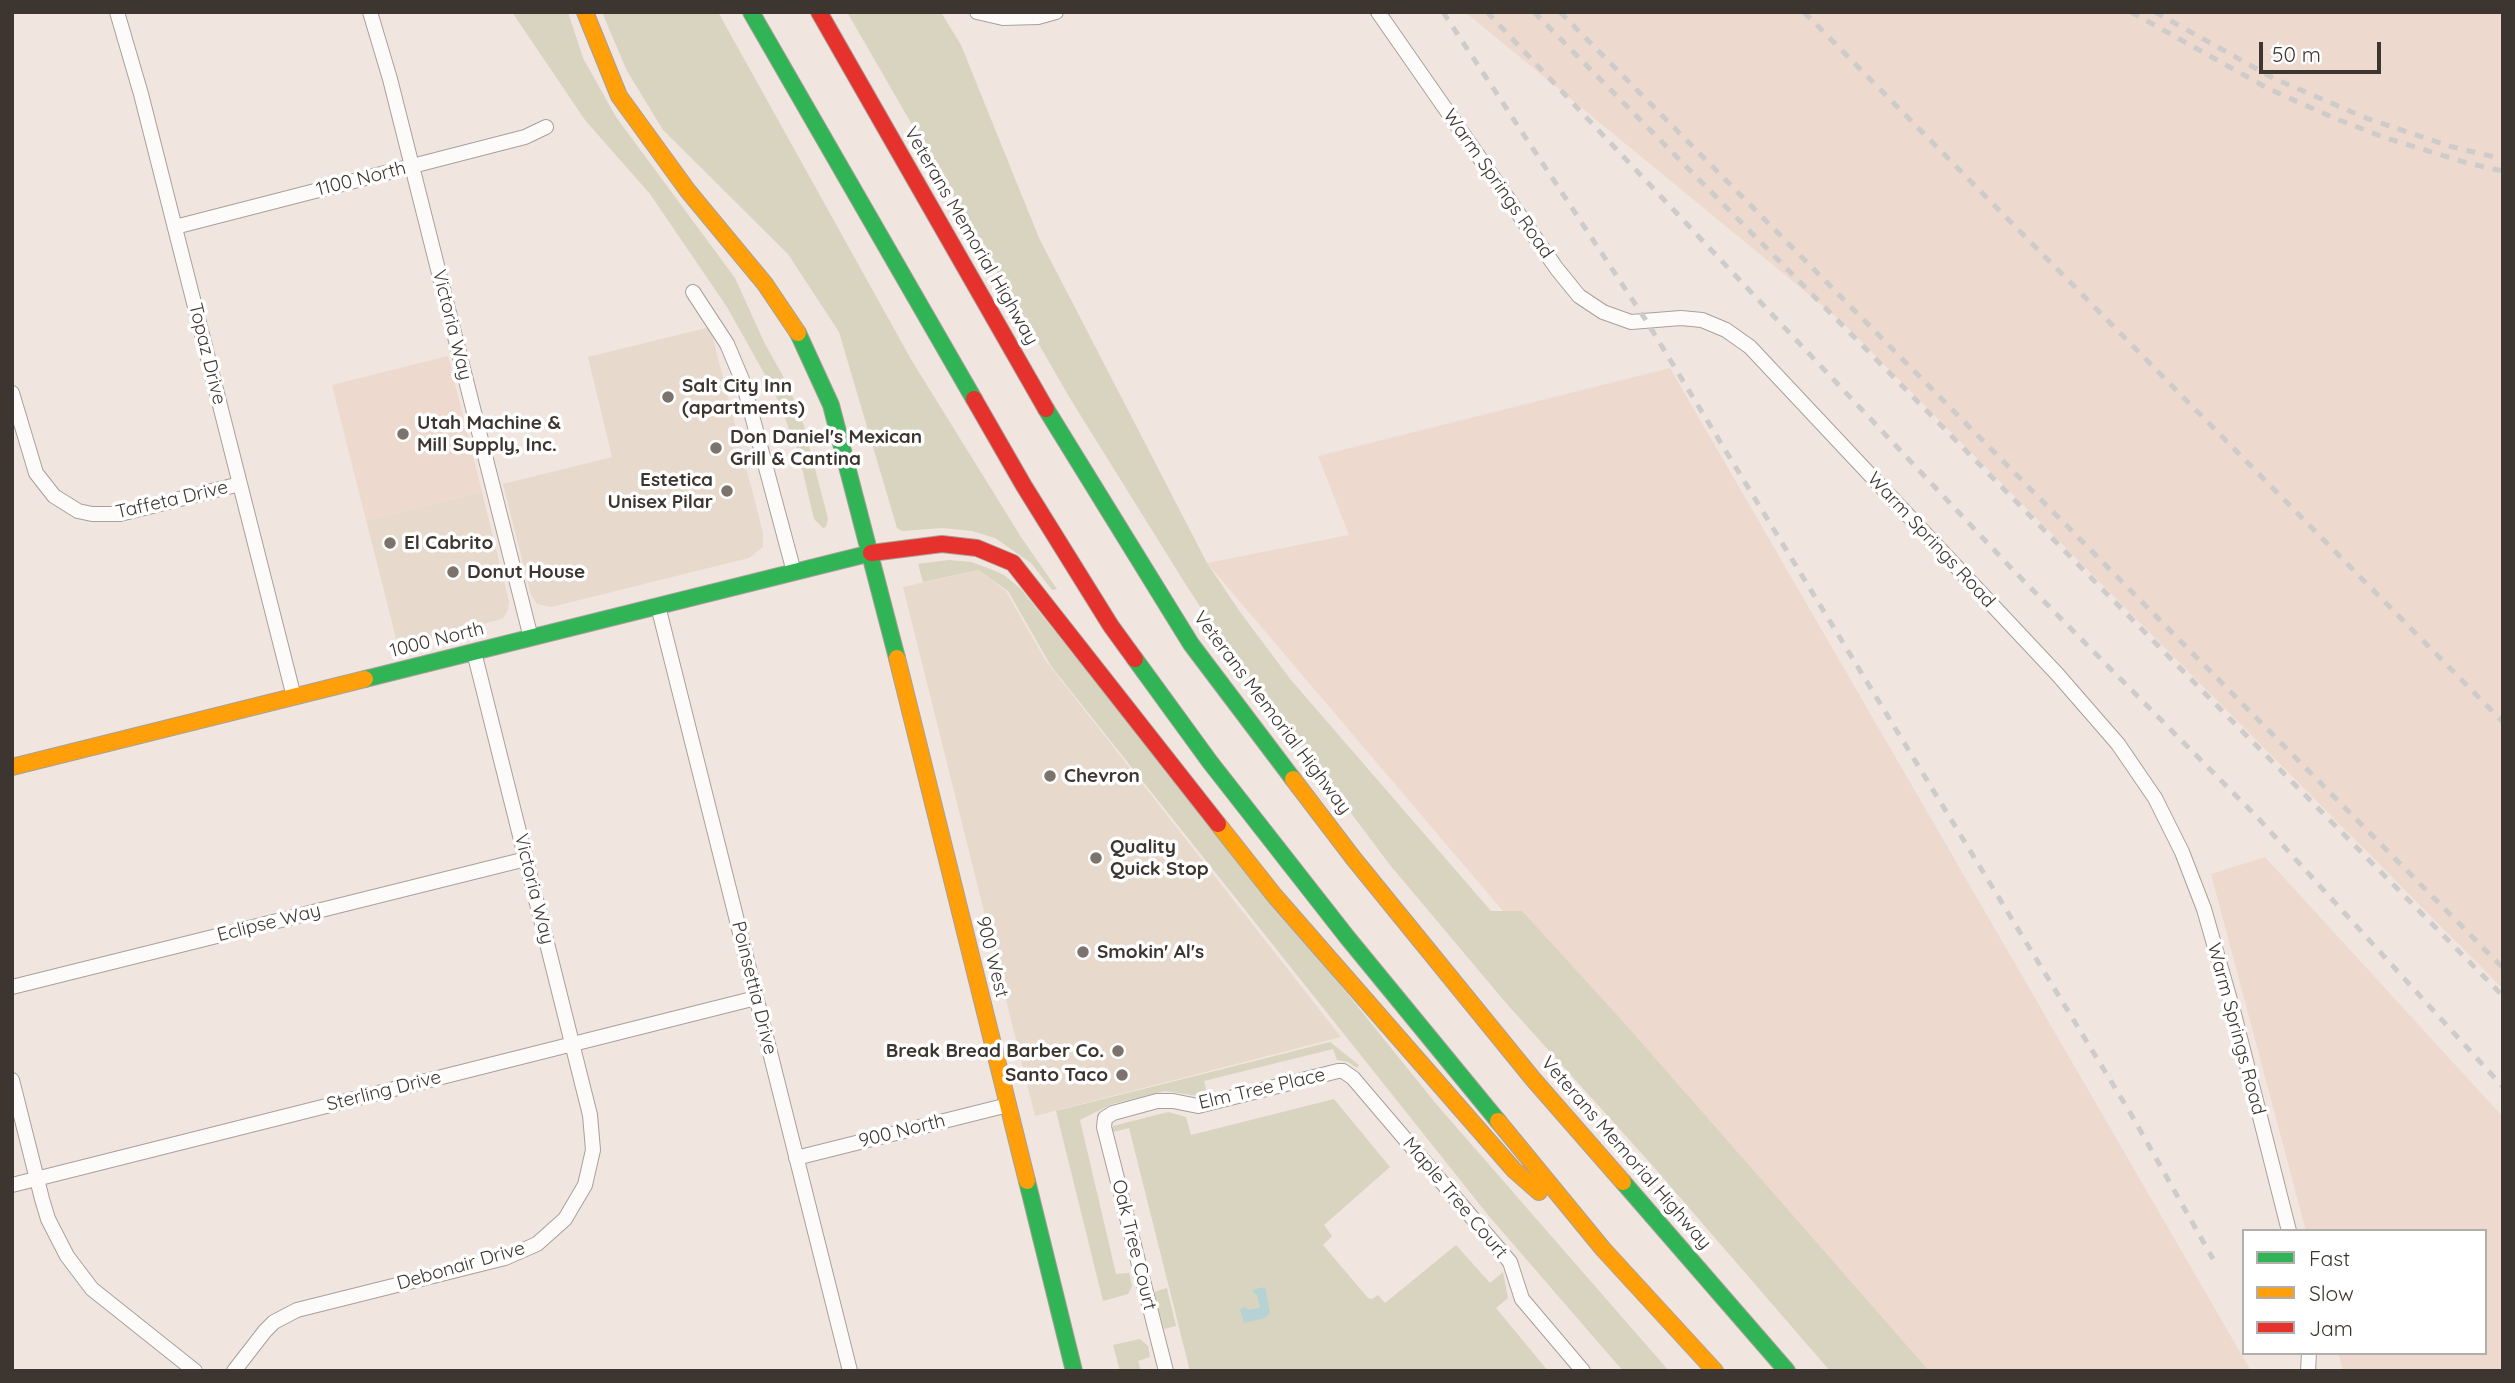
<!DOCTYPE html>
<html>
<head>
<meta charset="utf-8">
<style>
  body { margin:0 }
  #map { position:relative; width:2515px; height:1383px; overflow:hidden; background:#f1e5df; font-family:Quicksand,sans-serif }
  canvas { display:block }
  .frame { position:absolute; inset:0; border:14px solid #3d3530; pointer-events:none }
  .legend { position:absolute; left:2242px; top:1229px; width:245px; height:126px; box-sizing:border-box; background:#fff; border:2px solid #b1aeac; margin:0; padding:9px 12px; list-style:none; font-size:21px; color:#3d3530 }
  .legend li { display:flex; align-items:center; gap:14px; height:35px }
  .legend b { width:35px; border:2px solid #b1aeac }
  .scale { position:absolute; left:2259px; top:42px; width:122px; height:32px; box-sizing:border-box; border:4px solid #3d3530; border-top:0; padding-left:9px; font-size:21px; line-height:24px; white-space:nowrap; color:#3d3530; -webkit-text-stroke:5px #fff; paint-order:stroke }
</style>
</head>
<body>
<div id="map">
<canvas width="2515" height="1383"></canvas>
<div class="frame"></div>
<ul class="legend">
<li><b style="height:9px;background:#30b455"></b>Fast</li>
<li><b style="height:9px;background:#ff9f0a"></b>Slow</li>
<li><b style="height:9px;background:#e5322d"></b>Jam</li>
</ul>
<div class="scale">50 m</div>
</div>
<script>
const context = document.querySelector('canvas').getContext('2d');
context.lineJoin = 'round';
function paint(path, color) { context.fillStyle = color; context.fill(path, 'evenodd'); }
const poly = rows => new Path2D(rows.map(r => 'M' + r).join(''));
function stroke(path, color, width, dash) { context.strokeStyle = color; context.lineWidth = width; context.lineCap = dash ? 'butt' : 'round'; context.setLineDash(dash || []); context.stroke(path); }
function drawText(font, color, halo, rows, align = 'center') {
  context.font = font + ' Quicksand,sans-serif'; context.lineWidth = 7; context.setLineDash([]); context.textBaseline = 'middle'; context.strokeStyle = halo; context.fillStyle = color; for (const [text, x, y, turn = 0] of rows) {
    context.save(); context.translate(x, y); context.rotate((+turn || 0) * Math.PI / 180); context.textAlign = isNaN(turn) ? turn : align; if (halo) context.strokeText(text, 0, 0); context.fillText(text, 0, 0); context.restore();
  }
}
paint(poly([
  [710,327,763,533,763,547,749,558,551,607,537,604,531,595,503,484,612,457,588,357],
  [482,492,509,601,508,610,503,618,498,620,398,646,366,520],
  [978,570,1006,591,1046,661,1341,1037,1035,1116,903,587]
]), '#e7d9cc');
paint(poly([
  [1465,12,2503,12,2503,989,1840,320],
  [448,356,482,492,366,520,332,385],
  [1670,368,2251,1371,1894,1371,1207,563,1349,535,1318,456],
  [2265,857,2503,1117,2503,1371,2343,1371,2338,1353,2485,1353,2485,1231,2306,1231,2211,874]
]), '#edd9cd');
paint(poly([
  [512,12,568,12,583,58,616,117,735,278,764,342,789,387,804,426,828,519,826,527,823,528,814,519,798,451,774,391,727,307,650,194,585,120],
  [602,12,718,12,912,361,1021,537,1057,589,1052,590,1031,563,995,538,972,531,942,528,902,531,897,528,839,332,788,254,663,130,627,71],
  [847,12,942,14,961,45,1039,238,1207,563,1240,612,1291,680,1491,911,1522,911,1626,1025,1929,1371,1830,1371,1652,1165,1506,1003,1390,865,1225,645,1183,580,1071,400],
  [949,560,971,562,988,568,1004,575,1020,588,1437,1105,1669,1371,1623,1371,1488,1215,1051,666,1008,591,978,570,923,582,918,564],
  [1330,1042,1359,1065,1357,1068,1348,1062,1337,1060,1333,1049,1204,1081,1207,1093,1204,1097,1165,1091,1112,1104,1080,1120,1116,1274,1129,1273,1132,1286,1128,1294,1103,1301,1056,1111],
  [1334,1099,1390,1167,1324,1225,1332,1236,1323,1245,1368,1298,1372,1299,1378,1295,1385,1303,1456,1245,1490,1283,1503,1272,1508,1298,1496,1308,1548,1371,1190,1371,1129,1128,1113,1132,1113,1126,1168,1112,1186,1117,1191,1135],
  [1167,1288,1176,1326,1164,1329,1154,1292],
  [1140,1339,1148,1346,1150,1357,1138,1361,1141,1371,1120,1371,1113,1345]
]), '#d8d4bf');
paint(poly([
  [1265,1287,1270,1313,1265,1318,1244,1323,1240,1309,1245,1307,1249,1310,1260,1308,1257,1294,1254,1294,1252,1290]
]), '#b5d3d4');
const street = poly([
  [117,12,141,94,294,697],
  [370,12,390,79,531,638],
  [977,12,1003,18,1038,17,1056,12],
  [1378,12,1557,269,1579,296,1603,312,1631,322,1681,318,1702,320,1726,330,1750,347,2058,675,2118,744,2155,798,2182,852,2204,909,2234,1014,2289,1231],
  [175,227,525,137,546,127],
  [693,292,727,344,743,382,794,572],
  [12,393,36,473,54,496,78,511,92,514,120,514,240,484],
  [658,606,850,1371],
  [12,987,526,859],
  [12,1080,42,1199,48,1219,67,1256,92,1289,195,1371],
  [796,1158,1008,1105],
  [12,1185,756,998],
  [234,1371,265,1331,274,1322,297,1310,505,1258,537,1244,565,1219,585,1185,593,1150,590,1115,474,652],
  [1166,1371,1104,1127,1105,1118,1113,1113,1157,1101,1173,1101,1198,1106,1338,1071,1343,1071,1353,1078,1510,1262,1522,1299,1583,1371],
  [2308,1371,2309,1353]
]);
const fast = poly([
  [751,12,974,399],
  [798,333,831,405,897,658],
  [1046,409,1191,644,1293,779],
  [1135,659,1210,762,1347,937,1498,1121],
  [365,679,871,553],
  [1027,1181,1074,1371],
  [1623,1182,1787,1371]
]);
const slow = poly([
  [585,12,619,96,688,191,765,284,798,333],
  [897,658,1027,1181],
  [12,767,365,679],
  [1293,779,1354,859,1533,1079,1623,1182],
  [1218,824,1274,895,1514,1170,1539,1192],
  [1498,1121,1603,1249,1715,1371]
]);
const jam = poly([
  [819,12,1046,409],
  [974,399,1024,486,1111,626,1135,659],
  [871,553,942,544,977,548,1013,563,1218,824]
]);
stroke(street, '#a8a09b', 16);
stroke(fast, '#a8a09b', 18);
stroke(slow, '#a8a09b', 18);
stroke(jam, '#a8a09b', 18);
stroke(street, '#fdfbfa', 14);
stroke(fast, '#30b455', 16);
stroke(slow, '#ff9f0a', 16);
stroke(jam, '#e5322d', 16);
stroke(poly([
  [1443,12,1647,322,2131,1114,2213,1259],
  [1487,12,2013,570,2258,818,2503,1087],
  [1534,12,2503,996],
  [1560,12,2503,968],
  [1804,12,2503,722],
  [2131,12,2269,89,2334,118,2383,137,2467,163,2503,171],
  [2155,12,2273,78,2366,118,2449,146,2503,159]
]), '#ceccca', 5, [9, 9]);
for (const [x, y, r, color] of [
  [668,397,7,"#7c736d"],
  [403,434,7,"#7c736d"],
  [716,448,7,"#7c736d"],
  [727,491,7,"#7c736d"],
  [390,543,7,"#7c736d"],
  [453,572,7,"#7c736d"],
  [1050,776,7,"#7c736d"],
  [1096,858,7,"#7c736d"],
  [1083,952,7,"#7c736d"],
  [1118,1051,7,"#7c736d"],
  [1122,1075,7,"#7c736d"]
]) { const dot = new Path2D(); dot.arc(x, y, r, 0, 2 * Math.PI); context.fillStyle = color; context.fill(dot); stroke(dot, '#fff', 2.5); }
drawText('19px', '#3d3530', '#fff', [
  ["1100 North",361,179,-14],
  ["Warm Springs Road",1498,184,55],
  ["Veterans Memorial Highway",971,236,60],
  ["Victoria Way",452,325,76],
  ["Topaz Drive",207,354,76],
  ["Taffeta Drive",172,500,-13],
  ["Warm Springs Road",1931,540,47],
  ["1000 North",437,640,-14],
  ["Veterans Memorial Highway",1272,713,53],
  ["Victoria Way",534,889,76],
  ["Eclipse Way",269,923,-14],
  ["900 West",992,957,76],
  ["Poinsettia Drive",754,988,76],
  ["Warm Springs Road",2236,1029,75],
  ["Elm Tree Place",1262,1089,-13],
  ["Sterling Drive",384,1091,-14],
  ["900 North",902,1131,-14],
  ["Veterans Memorial Highway",1626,1153,49],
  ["Maple Tree Court",1455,1198,50],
  ["Oak Tree Court",1134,1245,76],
  ["Debonair Drive",461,1266,-16]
]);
drawText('bold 19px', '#3d3530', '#fff', [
  ["Salt City Inn",682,386],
  ["(apartments)",682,408],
  ["Utah Machine &",417,423],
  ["Mill Supply, Inc.",417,445],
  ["Don Daniel's Mexican",730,437],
  ["Grill & Cantina",730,459],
  ["Estetica",713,480,"right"],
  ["Unisex Pilar",713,502,"right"],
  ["El Cabrito",404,543],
  ["Donut House",467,572],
  ["Chevron",1064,776],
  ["Quality",1110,847],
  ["Quick Stop",1110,869],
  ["Smokin' Al's",1097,952],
  ["Break Bread Barber Co.",1104,1051,"right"],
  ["Santo Taco",1108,1075,"right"]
], 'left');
</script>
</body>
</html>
